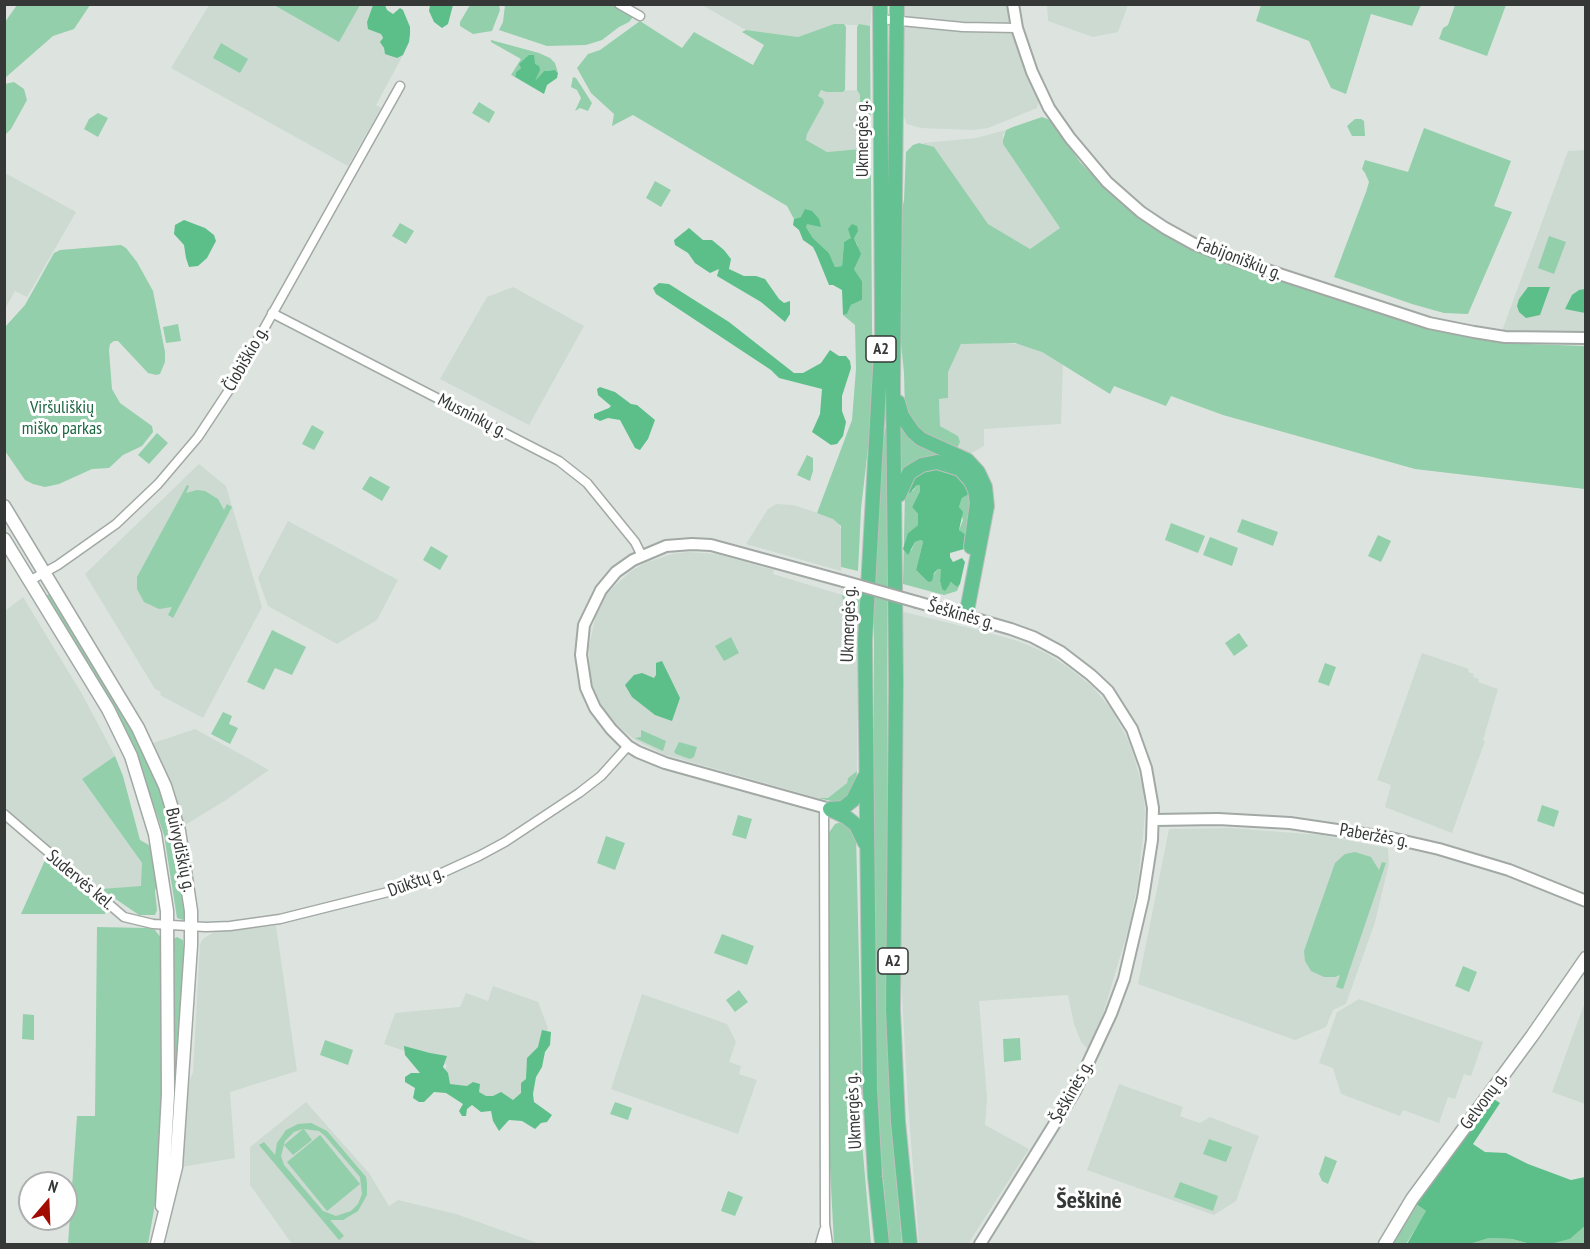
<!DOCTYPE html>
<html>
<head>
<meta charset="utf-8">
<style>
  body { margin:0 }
  #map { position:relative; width:1590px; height:1249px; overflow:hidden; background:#dde4df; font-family:"PT Sans Narrow",sans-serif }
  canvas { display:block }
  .frame { position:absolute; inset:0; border:6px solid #353836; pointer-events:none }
  .north { position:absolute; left:18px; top:1171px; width:60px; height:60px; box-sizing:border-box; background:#fff; border:2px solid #aeafaf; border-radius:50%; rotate:19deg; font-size:16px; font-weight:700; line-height:24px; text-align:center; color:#353836 }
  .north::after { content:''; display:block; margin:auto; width:21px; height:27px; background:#a20b02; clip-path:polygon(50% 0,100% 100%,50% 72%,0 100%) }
</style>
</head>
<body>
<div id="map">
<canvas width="1590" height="1249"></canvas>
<div class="frame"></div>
<div class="north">N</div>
</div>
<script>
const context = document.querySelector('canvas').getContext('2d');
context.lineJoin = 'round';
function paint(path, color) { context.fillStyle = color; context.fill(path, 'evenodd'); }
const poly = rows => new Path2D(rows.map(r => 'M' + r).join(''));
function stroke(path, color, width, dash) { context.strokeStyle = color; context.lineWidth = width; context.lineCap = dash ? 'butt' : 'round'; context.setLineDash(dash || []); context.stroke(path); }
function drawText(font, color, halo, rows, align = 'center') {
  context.font = font + ' "PT Sans Narrow",sans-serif'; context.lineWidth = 6; context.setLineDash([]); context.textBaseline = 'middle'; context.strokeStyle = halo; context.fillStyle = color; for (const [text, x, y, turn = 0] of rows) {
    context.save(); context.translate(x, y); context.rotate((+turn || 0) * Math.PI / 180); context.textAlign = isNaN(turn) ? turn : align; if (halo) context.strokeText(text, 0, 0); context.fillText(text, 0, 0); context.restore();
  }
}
paint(poly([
  [209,5,373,5,367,22,381,34,384,51,396,58,403,55,376,105,381,108,348,166,171,68],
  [702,5,872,5,870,26,834,24,798,37,746,30],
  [904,5,1009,5,1014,37,1039,100,1037,108,988,128,973,130,921,128,907,124,904,117],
  [1047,5,1047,4,1128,5,1118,32,1093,37,1048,21],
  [821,90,826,92,857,90,860,95,860,149,827,152,806,140,807,134,824,103,818,96],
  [1006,130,1003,135,1003,144,1060,228,1030,249,988,224,923,143,976,138],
  [1585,150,1585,332,1537,333,1502,331,1568,151],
  [5,173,76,212,27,297,15,291,5,309],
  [513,287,584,326,529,425,440,379,487,297],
  [1005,343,1026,345,1042,352,1063,365,1061,424,984,429,984,446,968,455,956,450,958,436,940,426,939,399,948,398,948,372,961,344],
  [199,464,226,486,262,607,203,718,160,695,161,692,155,689,85,574],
  [776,504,793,505,828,516,838,522,842,532,841,571,746,544,768,509],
  [288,521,398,580,377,620,337,644,268,606,258,578],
  [688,552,716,554,774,570,773,574,859,600,857,771,848,778,847,783,828,798,818,798,663,754,635,740,612,721,604,710,595,692,590,677,589,646,595,619,607,593,631,571,645,563,672,554],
  [23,597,82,694,115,756,82,779,142,863,142,886,95,890,5,809,5,611],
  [900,611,978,630,1018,641,1044,652,1065,665,1092,686,1111,709,1127,738,1135,760,1143,790,1145,812,1143,836,1138,881,1129,927,1103,1014,1088,1049,1081,1042,1074,1024,1068,995,979,1001,987,1098,985,1125,1029,1149,968,1244,919,1244,908,1104,900,960,904,694,903,640],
  [1422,653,1469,669,1468,672,1474,674,1473,677,1479,679,1478,682,1498,689,1483,740,1485,741,1452,833,1385,807,1391,785,1377,780],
  [195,729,269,770,226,800,182,827,174,797,153,743],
  [1230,828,1321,835,1388,848,1389,864,1375,922,1346,1004,1333,1010,1326,1027,1295,1040,1138,984,1169,829],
  [276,926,297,1071,230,1092,235,1158,181,1167,188,1085,193,1072,200,944,203,939,214,932],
  [493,986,538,1002,548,1028,518,1110,440,1083,447,1065,384,1044,395,1013,460,1007,466,993,488,1001],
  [642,994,727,1024,736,1042,729,1062,741,1066,739,1074,757,1080,738,1134,611,1089],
  [1359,999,1483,1042,1471,1076,1464,1074,1455,1099,1448,1097,1439,1123,1403,1110,1400,1116,1341,1094,1333,1068,1319,1063,1337,1012],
  [1585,1002,1585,1104,1552,1092],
  [1119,1084,1183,1107,1180,1116,1191,1120,1200,1123,1210,1117,1259,1136,1236,1201,1214,1215,1087,1170],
  [306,1102,369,1173,389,1206,398,1200,456,1214,540,1244,292,1244,250,1185,250,1147]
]), '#ccdad1');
paint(poly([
  [17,5,90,5,74,29,53,36,5,78,5,22],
  [274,5,360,4,360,5,339,42],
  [470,5,499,5,500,10,492,31,473,34,460,26,460,22],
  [505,5,615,5,632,14,633,17,629,22,619,27,602,40,586,45,547,46,499,30,503,22],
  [1261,5,1261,4,1421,5,1412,26,1371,14,1346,94,1331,88,1309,41,1256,21],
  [1455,5,1506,5,1487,56,1439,39,1443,28,1448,25],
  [640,21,682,48,694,32,753,65,764,45,742,32,746,30,798,37,834,24,844,24,846,27,845,90,843,92,826,92,821,90,818,96,823,99,824,103,807,134,806,140,827,152,860,149,860,95,857,90,857,27,859,24,870,26,872,329,874,376,871,422,861,509,858,571,841,567,841,526,833,519,817,513,852,420,856,369,855,325,843,315,847,314,851,305,862,300,862,281,854,269,858,246,854,238,844,242,842,266,835,267,829,253,813,238,806,227,806,223,801,217,794,219,787,206,633,115,612,126,614,114,591,93,577,68,588,54,600,50],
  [491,40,539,53,550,58,555,63,558,73,555,70,544,71,535,82,535,64,526,59,520,64,521,68,516,72,515,77,511,75,521,59,491,42],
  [221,43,248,59,240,73,213,58],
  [573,77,576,78,592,103,588,111,580,108,575,111,581,98,577,90,571,87],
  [14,82,24,89,27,100,11,129,5,135,5,84],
  [479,102,495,112,489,123,472,113],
  [98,113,108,118,98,137,84,129,89,119],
  [1042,117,1050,120,1080,162,1111,194,1154,227,1198,251,1316,292,1448,333,1527,344,1585,346,1585,489,1415,469,1223,415,1171,396,1166,406,1114,386,1110,394,1042,352,1015,343,961,344,948,372,948,398,939,399,940,426,958,436,960,442,956,450,918,432,905,411,904,373,900,333,901,215,904,200,906,152,913,145,919,143,934,147,988,224,1030,249,1060,228,1003,144,1003,140,1006,130,1013,127],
  [1355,119,1361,119,1364,121,1365,136,1352,136,1347,126],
  [1424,128,1511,161,1494,206,1512,212,1468,314,1444,313,1412,304,1334,277,1366,192,1369,182,1365,173,1362,169,1365,160,1408,172],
  [655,181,671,190,661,207,646,198],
  [400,223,414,231,406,244,392,236],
  [1549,236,1566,242,1554,274,1538,268],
  [121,245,126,248,137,262,153,291,165,352,165,362,160,374,156,375,148,373,118,341,114,341,110,344,109,350,112,389,120,403,152,426,153,432,142,446,123,455,109,468,92,469,59,484,45,487,33,484,25,480,5,451,5,327,25,305,54,253,60,250],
  [178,324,181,341,166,343,163,327],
  [901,424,959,459,980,505,947,457,933,457,900,476],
  [312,425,324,432,314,450,302,444],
  [885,428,887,429,888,1045,893,1144,902,1244,889,1244,877,1110,874,1003,874,524],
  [157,433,168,443,149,464,138,455],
  [807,455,813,458,813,471,810,481,797,475],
  [370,476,390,487,382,501,362,489],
  [187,485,189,486,186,493,197,490,205,491,218,499,224,510,227,504,232,507,173,618,168,615,172,607,159,609,144,602,137,589,137,577],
  [917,485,920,485,920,491,912,507,918,514,918,525,908,533,911,551,915,542,921,540,923,542,916,570,928,582,938,569,942,568,940,581,942,589,952,582,957,587,960,584,957,591,944,595,903,584,905,492,906,487,913,491],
  [971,493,967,536,959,530,963,520,959,507,962,498],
  [1242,519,1278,532,1273,546,1237,532],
  [1171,523,1205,536,1198,553,1165,540],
  [1378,535,1391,541,1381,562,1368,556],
  [1210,537,1238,548,1232,566,1203,555],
  [431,546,448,556,440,570,423,560],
  [52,593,136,734,155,776,164,801,176,848,186,915,183,920,177,918,164,835,137,757,45,596],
  [842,595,859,600,857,623,854,635,849,632],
  [272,630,306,647,292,675,275,668,264,690,247,682],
  [1239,633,1248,646,1234,656,1225,643],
  [731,637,739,653,724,661,715,646],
  [1325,663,1336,667,1329,686,1318,682],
  [223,712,232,716,229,724,238,728,230,744,211,734],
  [641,730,666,741,663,751,635,738,641,737],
  [679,742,697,747,694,757,690,759,676,754,674,752],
  [115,756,123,776,140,840,149,845,153,858,158,882,155,891,157,910,155,915,139,915,101,889,141,886,142,863,82,779],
  [857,771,855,791,840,803,818,798,828,798,847,783,848,778],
  [1542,805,1559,811,1554,827,1537,821],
  [738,815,752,819,746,839,732,835],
  [841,822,849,824,856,834,862,1089,860,1120,871,1244,834,1244,829,1148,828,834,835,824],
  [606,836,625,843,615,870,597,863],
  [1355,852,1371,857,1379,870,1382,862,1386,863,1343,989,1336,987,1340,975,1335,977,1324,977,1311,971,1305,961,1304,951,1335,863,1345,854],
  [45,860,106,910,105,914,21,914],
  [97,927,148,928,155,930,161,938,164,1081,158,1187,148,1244,68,1244,77,1116,95,1116],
  [722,934,754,946,747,965,714,953],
  [177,937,183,940,184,949,180,1071,172,1166,164,1207,173,939],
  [1463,966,1477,972,1469,992,1455,986],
  [739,990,748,1002,735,1012,726,1000],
  [23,1014,34,1015,34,1040,22,1039],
  [1020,1038,1021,1060,1004,1062,1003,1039],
  [325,1040,353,1050,348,1065,320,1055],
  [615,1102,632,1108,628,1120,610,1114],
  [311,1123,327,1131,366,1177,367,1183,367,1195,358,1211,343,1220,330,1220,344,1236,339,1240,259,1145,264,1142,275,1155,277,1143,286,1130,298,1124],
  [303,1129,284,1145,293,1155,312,1140,304,1129,319,1131,325,1136,360,1177,362,1194,358,1204,351,1211,336,1216,323,1211,284,1165,281,1156,285,1141,294,1132],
  [320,1135,360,1184,327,1211,287,1162],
  [1209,1139,1232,1147,1226,1162,1203,1154],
  [1325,1156,1337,1161,1328,1184,1322,1181,1319,1174],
  [1180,1182,1218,1196,1213,1211,1174,1197],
  [728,1191,743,1197,735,1216,721,1211],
  [1416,1204,1426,1211,1425,1214,1406,1244,1392,1244],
  [1585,1226,1585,1244,1551,1244,1570,1239],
  [1489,1238,1512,1239,1530,1244,1545,1244,1470,1244]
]), '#93cfaa');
paint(poly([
  [373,5,385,5,387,10,393,14,400,8,403,10,410,27,410,34,409,42,403,55,397,58,385,54,384,48,380,42,383,38,381,34,368,29,367,22],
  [430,5,453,5,448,24,442,28,434,22,429,11],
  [529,55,534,55,535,64,539,66,540,70,535,81,544,71,555,70,558,73,557,78,547,85,544,94,515,77,516,72,521,68,519,64],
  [805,209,812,211,819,219,821,227,807,224,806,227,813,238,829,253,835,267,842,266,844,242,851,238,848,229,852,224,857,226,858,231,854,238,861,254,854,269,862,281,862,300,851,305,847,314,843,315,842,290,833,285,829,285,816,253,813,247,803,240,799,230,793,225,794,219,801,217],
  [184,220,205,228,214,235,216,241,207,258,198,266,189,267,186,258,184,245,174,234,175,225],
  [689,228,703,240,712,240,724,250,731,259,729,269,744,276,756,276,765,279,779,299,784,303,790,301,790,314,785,322,761,302,717,276,719,269,710,273,695,263,688,253,675,245,674,240],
  [659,283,669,284,729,322,794,373,803,373,821,363,830,350,839,356,846,356,850,361,851,368,842,396,842,411,846,422,843,436,837,444,831,445,812,432,820,414,822,389,779,378,771,370,656,294,653,288],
  [1528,287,1550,287,1540,315,1526,318,1519,312,1517,306,1519,299],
  [1585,289,1585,313,1565,309,1572,295,1579,290],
  [600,387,615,392,631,404,637,405,655,420,648,439,640,450,635,448,620,420,608,418,600,421,594,418,594,414,609,408,611,406,598,395,597,389],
  [934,467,954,469,971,493,962,498,959,507,963,512,959,530,969,537,970,542,964,549,950,553,950,557,953,562,962,558,965,562,960,584,957,587,951,582,945,591,942,589,940,581,941,569,938,569,934,573,932,581,928,582,916,570,923,542,921,540,915,542,908,555,903,549,908,533,918,525,918,514,912,507,920,491,920,485,917,485,910,493,907,491,912,477],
  [662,661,680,698,672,721,655,715,632,697,625,685,634,675,642,673,654,678,656,675,656,663],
  [542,1030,551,1032,550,1045,545,1052,542,1067,536,1077,533,1094,534,1102,552,1115,547,1122,541,1123,535,1129,522,1121,509,1120,499,1131,493,1121,491,1111,481,1112,472,1105,467,1109,466,1116,462,1116,459,1111,463,1104,446,1093,434,1092,424,1102,419,1102,413,1098,415,1088,405,1082,405,1077,411,1073,420,1073,405,1055,404,1046,430,1053,447,1056,443,1067,448,1073,450,1084,467,1086,473,1082,480,1084,479,1092,486,1096,493,1096,501,1092,513,1100,521,1093,521,1083,526,1079,527,1058,538,1047],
  [1492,1098,1500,1103,1473,1144,1485,1152,1506,1153,1528,1164,1571,1180,1585,1177,1585,1226,1570,1239,1551,1244,1530,1244,1512,1239,1489,1238,1470,1244,1407,1244,1426,1211,1416,1204]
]), '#5cbf89');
const minor = poly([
  [619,4,640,16],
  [880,19,963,27,1017,28],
  [272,313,559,461,587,483,635,542,642,556],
  [31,580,58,565,116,524,158,484,198,437,233,384,400,86],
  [824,808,825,1224,828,1244],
  [4,814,124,917,153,924,206,927,230,926,280,919,396,890,433,877,479,856,505,842,579,793,601,776,628,746],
  [820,1244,824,1230]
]);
const tertiary = poly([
  [1013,4,1017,28,1032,72,1049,108,1070,138,1107,182,1141,212,1165,228,1194,244,1227,257,1429,323,1474,332,1505,337,1586,338],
  [917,602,1011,629,1033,637,1061,652,1091,675,1108,691,1132,729,1146,768,1153,808,1152,840,1143,898,1124,979,1111,1014,1075,1091,980,1244],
  [830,809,665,763,638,752,628,746,611,729,595,708,586,688,581,655,584,625,601,590,616,572,633,560,666,546,692,544,711,545,843,581],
  [1154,820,1218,819,1290,823,1391,838,1439,849,1509,870,1586,901]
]);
const secondary = poly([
  [4,506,138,728,165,786,179,831,191,911,191,945,176,1167,157,1244],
  [4,539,108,709,131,756,155,834,167,911,168,1094,162,1206],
  [1385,1244,1412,1199,1532,1036,1586,958]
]);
const trunk = poly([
  [880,4,882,333,865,641,870,1090,875,1177,882,1244],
  [897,4,893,384,896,682,893,1010,898,1121,910,1244],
  [898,402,902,416,913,432,921,439,967,460,978,472,985,487,987,506,966,616],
  [899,495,909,473,922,465,937,462,960,469,970,480,975,490,977,503,971,547],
  [830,809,843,808,853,800,864,778],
  [831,810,846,817,856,825,865,843]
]);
stroke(minor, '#a2a9a5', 11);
stroke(tertiary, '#a2a9a5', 14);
stroke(secondary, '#a2a9a5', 15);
stroke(trunk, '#bebfbf', 16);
stroke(minor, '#fff', 8);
stroke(tertiary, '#fff', 10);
stroke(secondary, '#fff', 12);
stroke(trunk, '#64c292', 14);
const tertiaryBridge = poly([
  [843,581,917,602]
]);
stroke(tertiaryBridge, '#a2a9a5', 14, []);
stroke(tertiaryBridge, '#fff', 10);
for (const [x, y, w] of [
  [881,349,30],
  [893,961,30]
]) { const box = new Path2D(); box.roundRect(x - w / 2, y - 13, w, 26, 4.5); context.fillStyle = '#fff'; context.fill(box); stroke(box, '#353836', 1.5); }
drawText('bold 16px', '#353836', null, [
  ["A2",881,349],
  ["A2",893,961]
]);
drawText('18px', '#353836', '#fff', [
  ["Ukmergės g.",863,139,-90],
  ["Fabijoniškių g.",1239,259,21],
  ["Čiobiškio g.",246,359,-60],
  ["Musninkų g.",472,416,27],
  ["Šeškinės g.",961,615,16],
  ["Ukmergės g.",849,624,-88],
  ["Paberžės g.",1374,836,10],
  ["Buivydiškių g.",180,850,78],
  ["Sudervės kel.",80,880,40],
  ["Dūkštų g.",416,882,-20],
  ["Šeškinės g.",1072,1092,-61],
  ["Gelvonų g.",1484,1101,-54],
  ["Ukmergės g.",854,1111,-93]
]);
drawText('18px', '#1f6743', '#fff', [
  ["Viršuliškių",62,408],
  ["miško parkas",62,429]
]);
drawText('bold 24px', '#353836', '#fff', [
  ["Šeškinė",1089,1201]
]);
</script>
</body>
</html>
